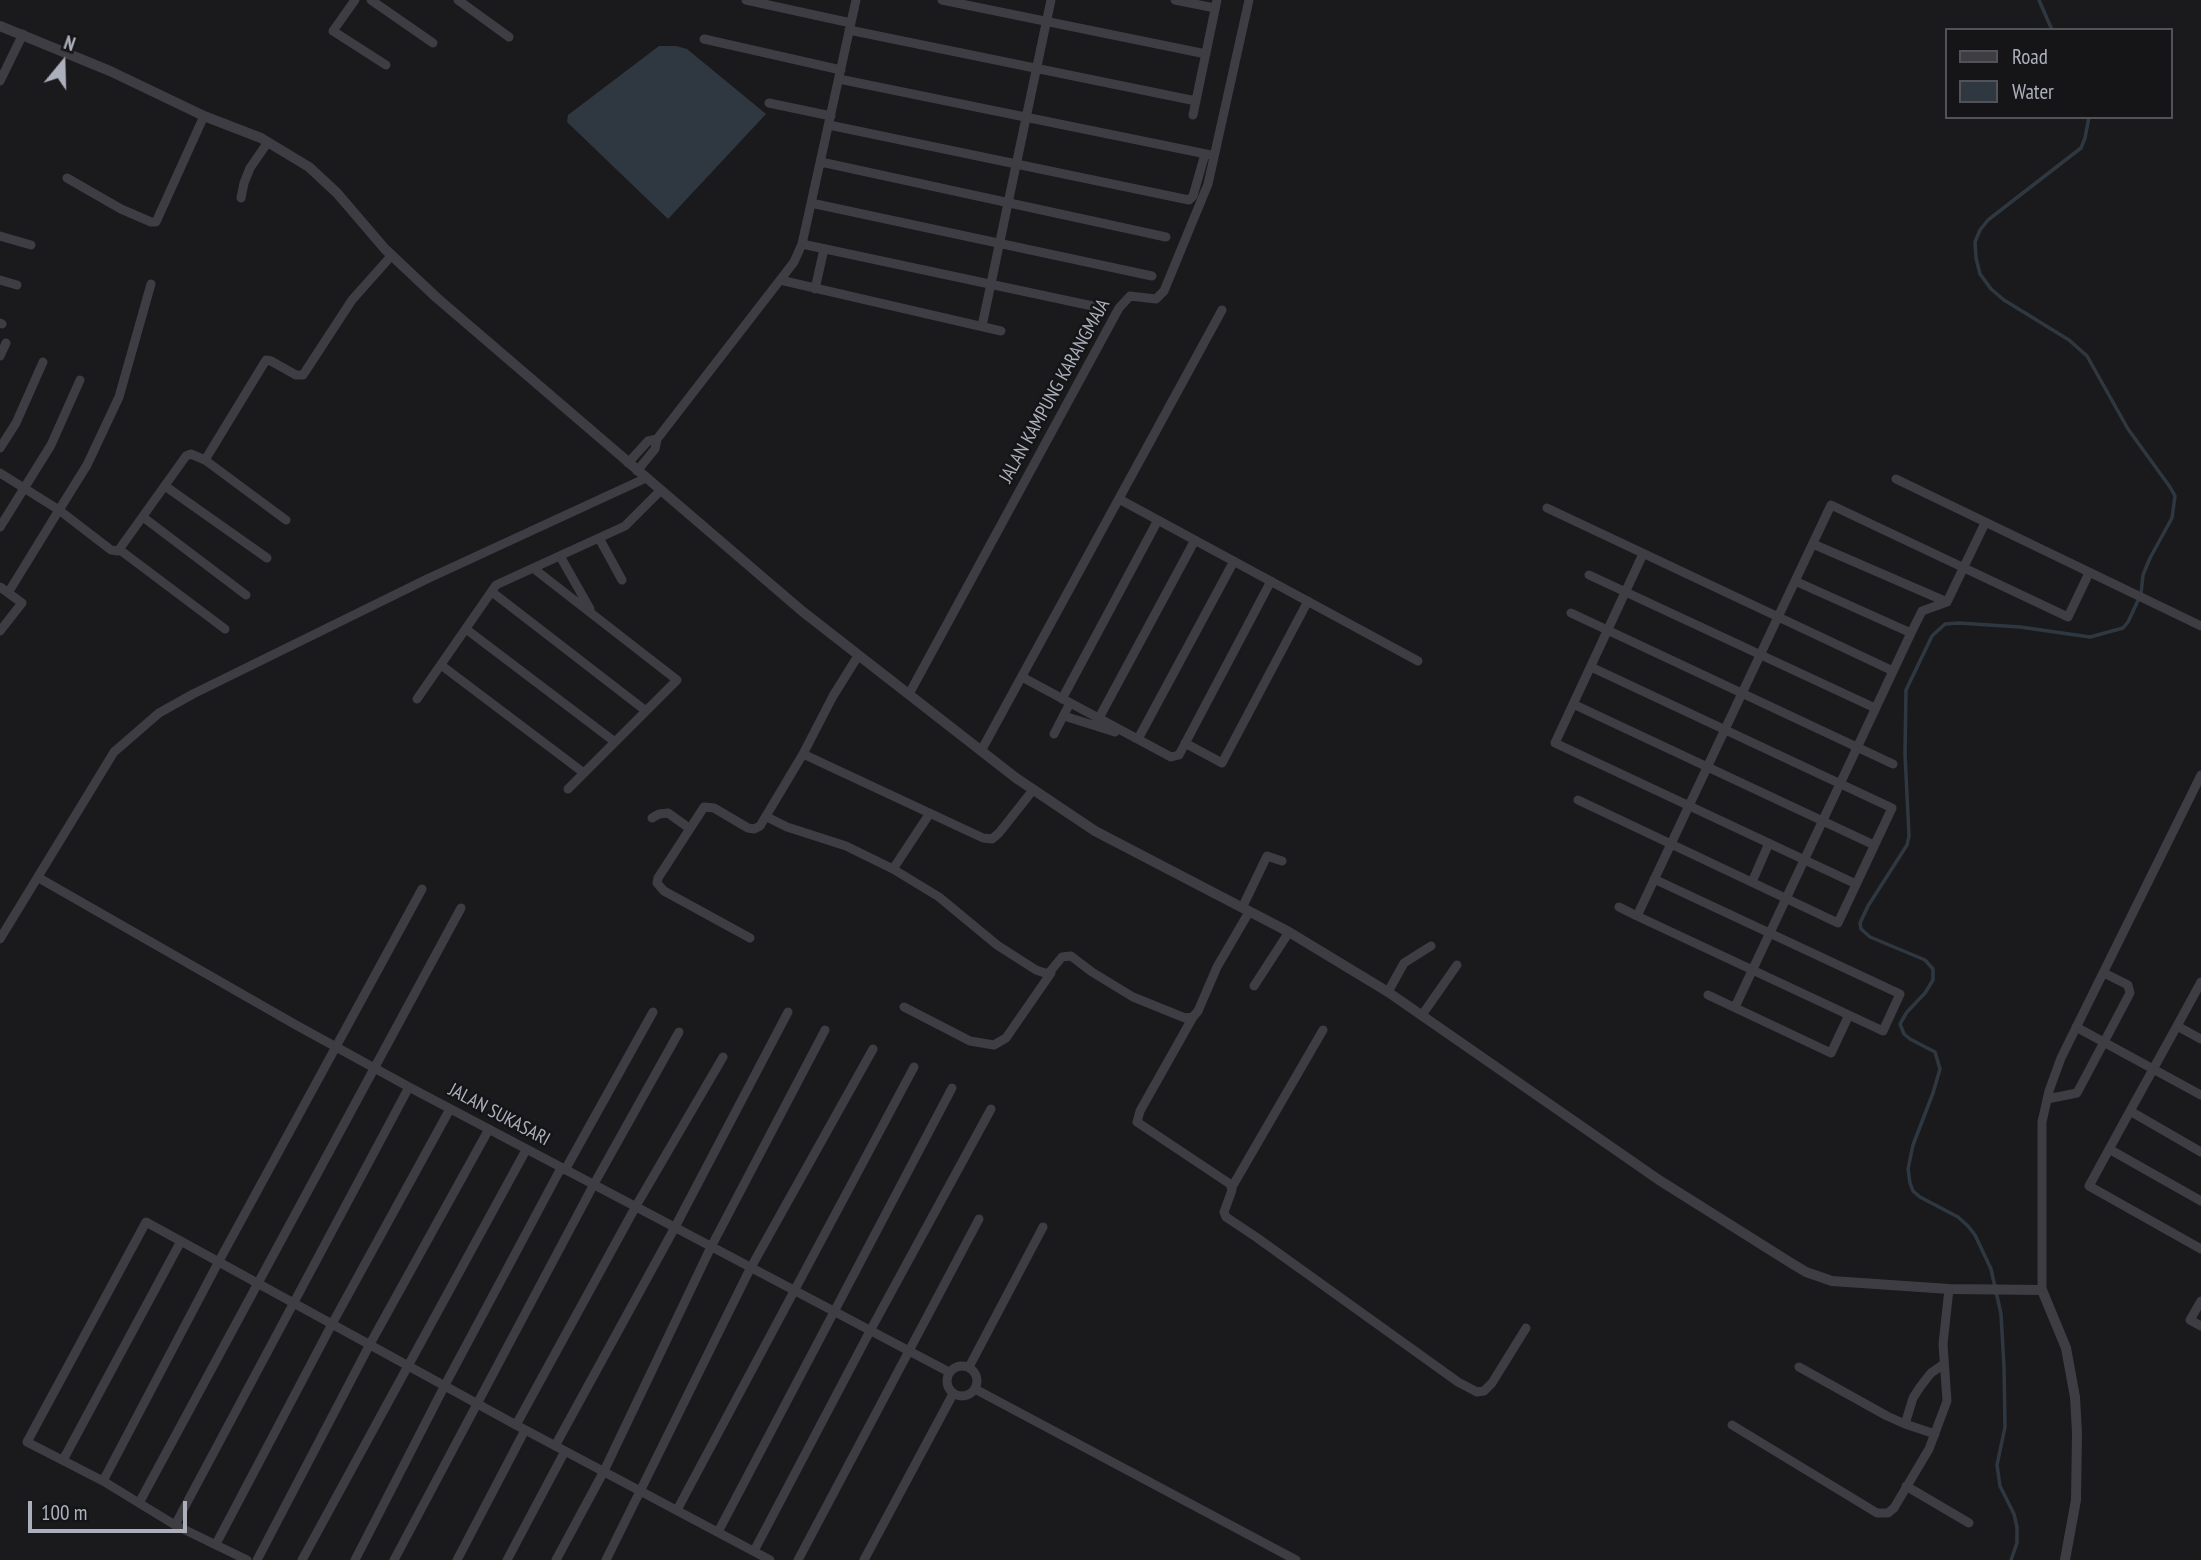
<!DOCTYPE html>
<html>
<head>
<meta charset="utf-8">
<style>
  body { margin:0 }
  #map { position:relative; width:2201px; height:1560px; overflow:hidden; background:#1a1a1c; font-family:"PT Sans Narrow",sans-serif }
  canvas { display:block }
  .legend { position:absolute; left:1945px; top:28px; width:228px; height:91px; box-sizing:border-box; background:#151517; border:2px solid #515359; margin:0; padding:9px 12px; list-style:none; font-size:21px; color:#acb0bc }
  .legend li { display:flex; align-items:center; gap:14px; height:35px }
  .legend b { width:35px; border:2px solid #515359 }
  .north { position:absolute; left:28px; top:28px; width:70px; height:70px; -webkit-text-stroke:5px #151517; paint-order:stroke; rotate:19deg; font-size:19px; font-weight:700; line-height:28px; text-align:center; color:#acb0bc }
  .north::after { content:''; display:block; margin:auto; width:24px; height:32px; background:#acb0bc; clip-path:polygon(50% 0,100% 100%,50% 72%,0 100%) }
  .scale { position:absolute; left:28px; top:1501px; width:159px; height:32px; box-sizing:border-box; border:4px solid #acb0bc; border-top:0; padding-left:9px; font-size:21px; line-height:24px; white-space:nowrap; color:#acb0bc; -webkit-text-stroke:5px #151517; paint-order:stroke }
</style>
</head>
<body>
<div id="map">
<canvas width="2201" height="1560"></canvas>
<ul class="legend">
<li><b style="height:9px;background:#3d3d43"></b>Road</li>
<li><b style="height:19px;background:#2f3841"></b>Water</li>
</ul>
<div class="north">N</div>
<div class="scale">100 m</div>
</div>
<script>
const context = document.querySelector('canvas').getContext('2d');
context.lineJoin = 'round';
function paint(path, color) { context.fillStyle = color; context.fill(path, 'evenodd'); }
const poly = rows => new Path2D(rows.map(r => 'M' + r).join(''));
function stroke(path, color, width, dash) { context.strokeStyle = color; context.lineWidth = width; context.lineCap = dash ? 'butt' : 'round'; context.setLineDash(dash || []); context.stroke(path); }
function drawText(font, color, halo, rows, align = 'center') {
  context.font = font + ' "PT Sans Narrow",sans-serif'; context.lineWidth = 5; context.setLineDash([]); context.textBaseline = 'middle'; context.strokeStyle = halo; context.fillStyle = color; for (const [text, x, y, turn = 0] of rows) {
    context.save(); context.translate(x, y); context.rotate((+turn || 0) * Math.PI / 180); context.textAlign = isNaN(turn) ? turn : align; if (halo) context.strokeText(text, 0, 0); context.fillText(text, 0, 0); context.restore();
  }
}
paint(poly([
  [659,46,676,46,687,49,766,114,668,219,567,122,568,115]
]), '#2f3841');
stroke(poly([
  [2039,0,2052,30],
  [2011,1560,2017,1543,2017,1527,2014,1514,2000,1486,1997,1465,2005,1427,2004,1367,2001,1314,1991,1269,1975,1235,1968,1226,1958,1217,1920,1197,1913,1191,1910,1183,1908,1169,1913,1145,1933,1093,1940,1069,1935,1052,1910,1039,1904,1034,1900,1024,1907,1012,1925,993,1933,980,1933,969,1925,960,1870,937,1861,929,1860,923,1868,906,1907,845,1909,836,1905,754,1906,690,1932,636,1945,624,1959,623,2020,627,2090,637,2123,628,2128,622,2141,594,2143,575,2150,558,2172,518,2175,496,2170,487,2128,429,2087,356,2069,340,2004,300,1991,289,1980,274,1976,258,1975,242,1980,230,1988,220,2081,148,2085,138,2089,117]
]), '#2f3841', 3.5);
stroke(poly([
  [355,0,333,31,386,65],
  [371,0,433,43],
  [458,0,509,37],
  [746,0,851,23],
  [942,0,1206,54],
  [1175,0,1215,8],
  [849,30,1196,101],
  [704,39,841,70],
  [839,79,1211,155],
  [0,81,23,34],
  [769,103,831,116],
  [1193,115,1217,0],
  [829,125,1189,200,1193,196,1205,154],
  [821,162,1166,237],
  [67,178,121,209,151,222,156,222,204,116],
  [241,198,244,183,250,168,268,142],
  [811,203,1152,276],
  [0,236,31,245],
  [802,244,1102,308],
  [0,280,17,285],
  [780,280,1001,331],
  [815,289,824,249],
  [0,323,2,324],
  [982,326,1051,0],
  [0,356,6,343],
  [0,448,16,423,43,362],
  [205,460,266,360,271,361,296,375,303,375,352,300,392,255],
  [628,463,648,441,657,439],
  [637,471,655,449,657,439,794,262,802,244,856,0],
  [0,473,59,510,87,465,119,397,151,284],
  [1896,479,2201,626],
  [165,486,267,558],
  [1119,499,1418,661],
  [1547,508,1893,671],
  [143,517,246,595],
  [0,527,51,445,80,380],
  [599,538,622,580],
  [1813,544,1947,602],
  [120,550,225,629],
  [1643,554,1555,743,1856,884],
  [560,556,590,609],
  [533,568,677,680,568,789],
  [1589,575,1875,708],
  [1795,581,1911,633],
  [0,587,22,603,0,631],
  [492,592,646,711],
  [8,593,59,510,111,550,118,551,186,456,191,454,205,460,286,520],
  [1571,613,1893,764],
  [466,629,615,742],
  [441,665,584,773],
  [1022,677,1171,757,1179,755,1271,581],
  [909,694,1119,308,1130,296,1156,299,1164,291,1208,184,1249,0],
  [417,699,496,585,625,526,661,490],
  [1062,699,1158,520],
  [1573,704,1874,845],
  [1064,716,1115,732],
  [1099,718,1195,540],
  [1054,734,1070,703],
  [1135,738,1138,739,1234,561],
  [1185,743,1222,763,1308,601],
  [981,751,1222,310],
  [803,754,983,838,992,839,999,833,1033,790],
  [1578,800,1838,923,1892,808,1591,667],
  [767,817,787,827,846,846,893,869,939,897,997,945,1036,970,1048,974,1062,957,1071,956,1092,972,1133,997,1185,1018,1193,1017,1198,1011,1217,967,1249,912],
  [652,818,659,814,668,813,689,828],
  [893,869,930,813],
  [39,878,296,1025,409,1087,949,1372],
  [1654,879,1900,994,1883,1031,1637,916,1778,617,1831,505,2068,617,2089,573],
  [1752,882,1769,843],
  [1619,907,1637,916],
  [1242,908,1267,856,1282,861],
  [750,938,664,891,657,883,658,878,704,807,714,808,748,828,754,829,760,826,803,754,833,696,858,656],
  [0,939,114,752,159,713,193,694,427,579,646,478],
  [1254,986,1289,932],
  [1388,992,1404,963,1431,946],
  [1708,995,1831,1053,1849,1015],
  [904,1007,970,1041,994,1045,1006,1038,1051,973],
  [1735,1007,1911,633,1922,611,1947,602,1985,523],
  [1422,1015,1457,965],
  [1193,1017,1140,1111,1137,1122,1230,1184,1232,1190,1224,1212,1226,1217,1256,1237,1458,1382,1477,1392,1484,1391,1492,1383,1526,1328],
  [2177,1026,2201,982],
  [2076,1027,2201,1095],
  [2201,1039,2177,1026,2130,1111,2201,1152],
  [2047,1099,2077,1093,2130,993,2128,985,2104,973],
  [2130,1111,2089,1186,2201,1249],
  [2109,1149,2201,1201],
  [565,1170,653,1012],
  [1232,1187,1323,1030],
  [2042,1290,2042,1122,2049,1091,2061,1058,2201,775],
  [2201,1301,2190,1320,2201,1326],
  '947 1381a15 15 0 1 1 30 0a15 15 0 1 1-30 0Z',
  [969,1367,1043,1227],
  [1799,1367,1887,1416,1905,1424,1935,1434],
  [975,1389,1296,1560],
  [1905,1424,1913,1398,1920,1387,1931,1373,1944,1364],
  [516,1425,636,1206,723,1057],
  [1732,1425,1877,1513,1888,1513,1894,1508,1929,1449,1947,1401,1943,1344,1949,1289],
  [555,1446,674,1229,788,1012],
  [63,1460,181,1241],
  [103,1481,219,1261,422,889],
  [1906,1486,1969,1523],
  [139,1503,461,908],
  [677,1510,914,1067],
  [175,1525,409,1087],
  [718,1532,952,1088],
  [216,1544,332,1324,450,1109],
  [754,1551,870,1331,991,1109],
  [247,1560,175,1525,103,1481,27,1442,146,1222,516,1425,770,1560],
  [257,1560,370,1344,489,1129],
  [302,1560,526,1150],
  [355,1560,445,1385,561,1168],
  [394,1560,594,1184,679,1032],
  [457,1560,525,1430],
  [507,1560,565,1451],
  [556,1560,604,1471,711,1247,825,1030],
  [606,1560,750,1269,873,1049],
  [798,1560,979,1219],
  [864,1560,953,1394]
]), '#3d3d43', 9);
stroke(poly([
  [0,26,110,71,204,116,261,138,309,167,337,193,385,249,437,298,802,611,1016,778,1095,831,1289,932,1388,992,1659,1180,1791,1263,1806,1272,1832,1281,1949,1289,2042,1290,2066,1348,2075,1397,2077,1433,2076,1500,2065,1560]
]), '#3d3d43', 10);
drawText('19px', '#acb0bc', '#151517', [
  ["JALAN KAMPUNG KARANGMAJA",1055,391,-61],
  ["JALAN SUKASARI",499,1115,28]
]);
</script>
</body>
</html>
